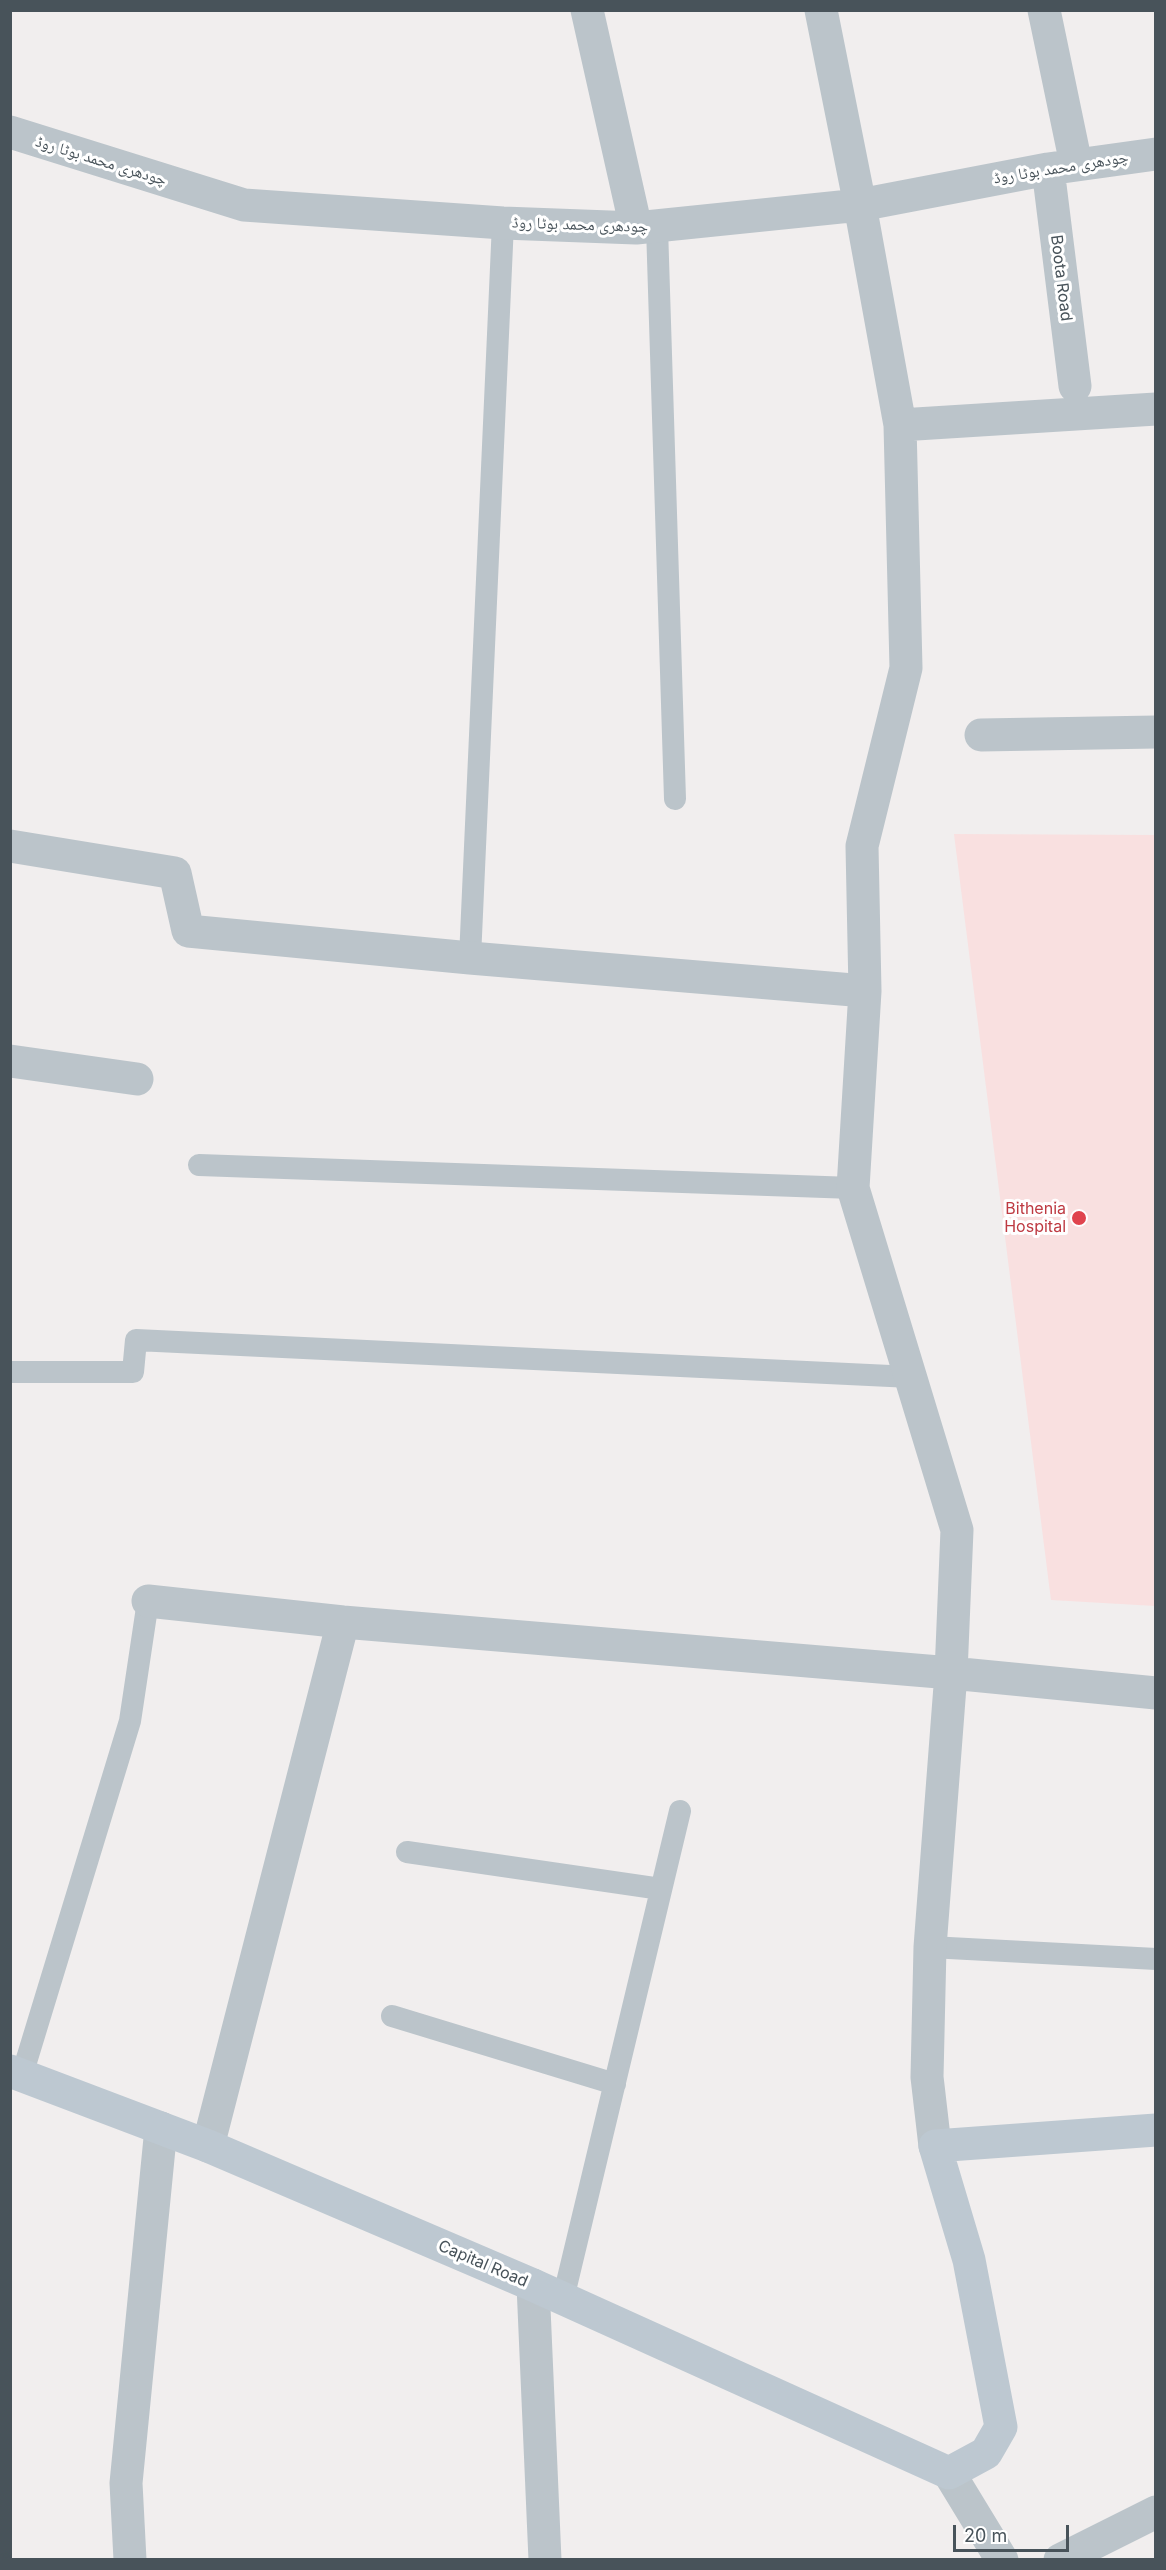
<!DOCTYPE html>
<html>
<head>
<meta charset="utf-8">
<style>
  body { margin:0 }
  #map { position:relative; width:1166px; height:2570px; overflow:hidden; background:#f1eeee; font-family:Inter,sans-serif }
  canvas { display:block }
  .frame { position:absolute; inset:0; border:12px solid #48535a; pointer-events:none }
  .scale { position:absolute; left:953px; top:2525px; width:116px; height:27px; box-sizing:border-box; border:3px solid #48535a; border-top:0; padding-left:8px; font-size:18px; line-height:21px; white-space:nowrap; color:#48535a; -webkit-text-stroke:4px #fff; paint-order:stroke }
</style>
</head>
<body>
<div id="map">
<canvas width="1166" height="2570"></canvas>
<div class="frame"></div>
<div class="scale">20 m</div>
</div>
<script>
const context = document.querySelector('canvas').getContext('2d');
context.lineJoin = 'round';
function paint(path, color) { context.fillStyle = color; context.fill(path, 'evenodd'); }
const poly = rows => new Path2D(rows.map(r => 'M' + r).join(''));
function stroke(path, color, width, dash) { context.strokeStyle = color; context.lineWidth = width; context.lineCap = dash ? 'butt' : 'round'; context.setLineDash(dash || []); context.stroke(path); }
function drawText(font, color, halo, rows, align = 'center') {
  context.font = font + ' Inter,"Noto Naskh Arabic",sans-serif'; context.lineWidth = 6; context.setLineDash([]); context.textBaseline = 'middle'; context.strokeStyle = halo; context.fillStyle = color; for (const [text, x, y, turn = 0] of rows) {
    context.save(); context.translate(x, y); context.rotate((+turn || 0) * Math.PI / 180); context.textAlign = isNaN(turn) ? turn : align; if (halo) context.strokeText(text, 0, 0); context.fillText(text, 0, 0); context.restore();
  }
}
paint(poly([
  [954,834,1155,835,1155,1606,1051,1600]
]), '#f9e0e0');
stroke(poly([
  [657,227,675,799],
  [470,958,503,223],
  [199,1165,853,1188],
  [10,1372,133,1372,136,1340,911,1377],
  [407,1852,661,1889],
  [930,1947,1156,1959],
  [392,2016,615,2084],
  [22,2075,130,1721,148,1601],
  [563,2299,680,1811]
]), '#bbc4ca', 22);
stroke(poly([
  [587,10,636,228],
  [821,10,860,205,900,425,906,668,862,846,865,991,853,1188,957,1530,951,1673,930,1947,927,2077,935,2146],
  [1044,10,1076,164],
  [10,132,244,205,503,223,636,228,860,205,1048,169,1156,154],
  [1048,169,1075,386],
  [900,425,1156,409],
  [981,735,1156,732],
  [10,846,175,873,188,931,470,958,865,991],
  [10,1061,137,1079],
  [148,1601,343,1622,951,1673,1156,1693],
  [208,2146,343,1622],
  [533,2285,545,2560],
  [949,2473,1002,2560],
  [130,2560,126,2483,161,2128],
  [1060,2560,1156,2512]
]), '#bbc4ca', 33);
stroke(poly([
  [10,2071,208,2146,533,2285,949,2473,986,2453,1001,2427,969,2260,935,2146,1156,2130]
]), '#bdc8d1', 33);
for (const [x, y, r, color] of [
  [1079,1218,8,"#e0444e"]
]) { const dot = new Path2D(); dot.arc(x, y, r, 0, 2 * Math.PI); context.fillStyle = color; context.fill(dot); stroke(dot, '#fff', 2); }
drawText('16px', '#48535a', '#fff', [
  ["چودھری محمد بوٹا روڈ",101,161,17],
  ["چودھری محمد بوٹا روڈ",1061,168,-9],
  ["چودھری محمد بوٹا روڈ",580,225,2],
  ["Boota Road",1061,278,83],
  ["Capital Road",483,2264,23]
]);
drawText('16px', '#be3a42', '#fff', [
  ["Bithenia",1066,1209],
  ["Hospital",1066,1227]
], 'right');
</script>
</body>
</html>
